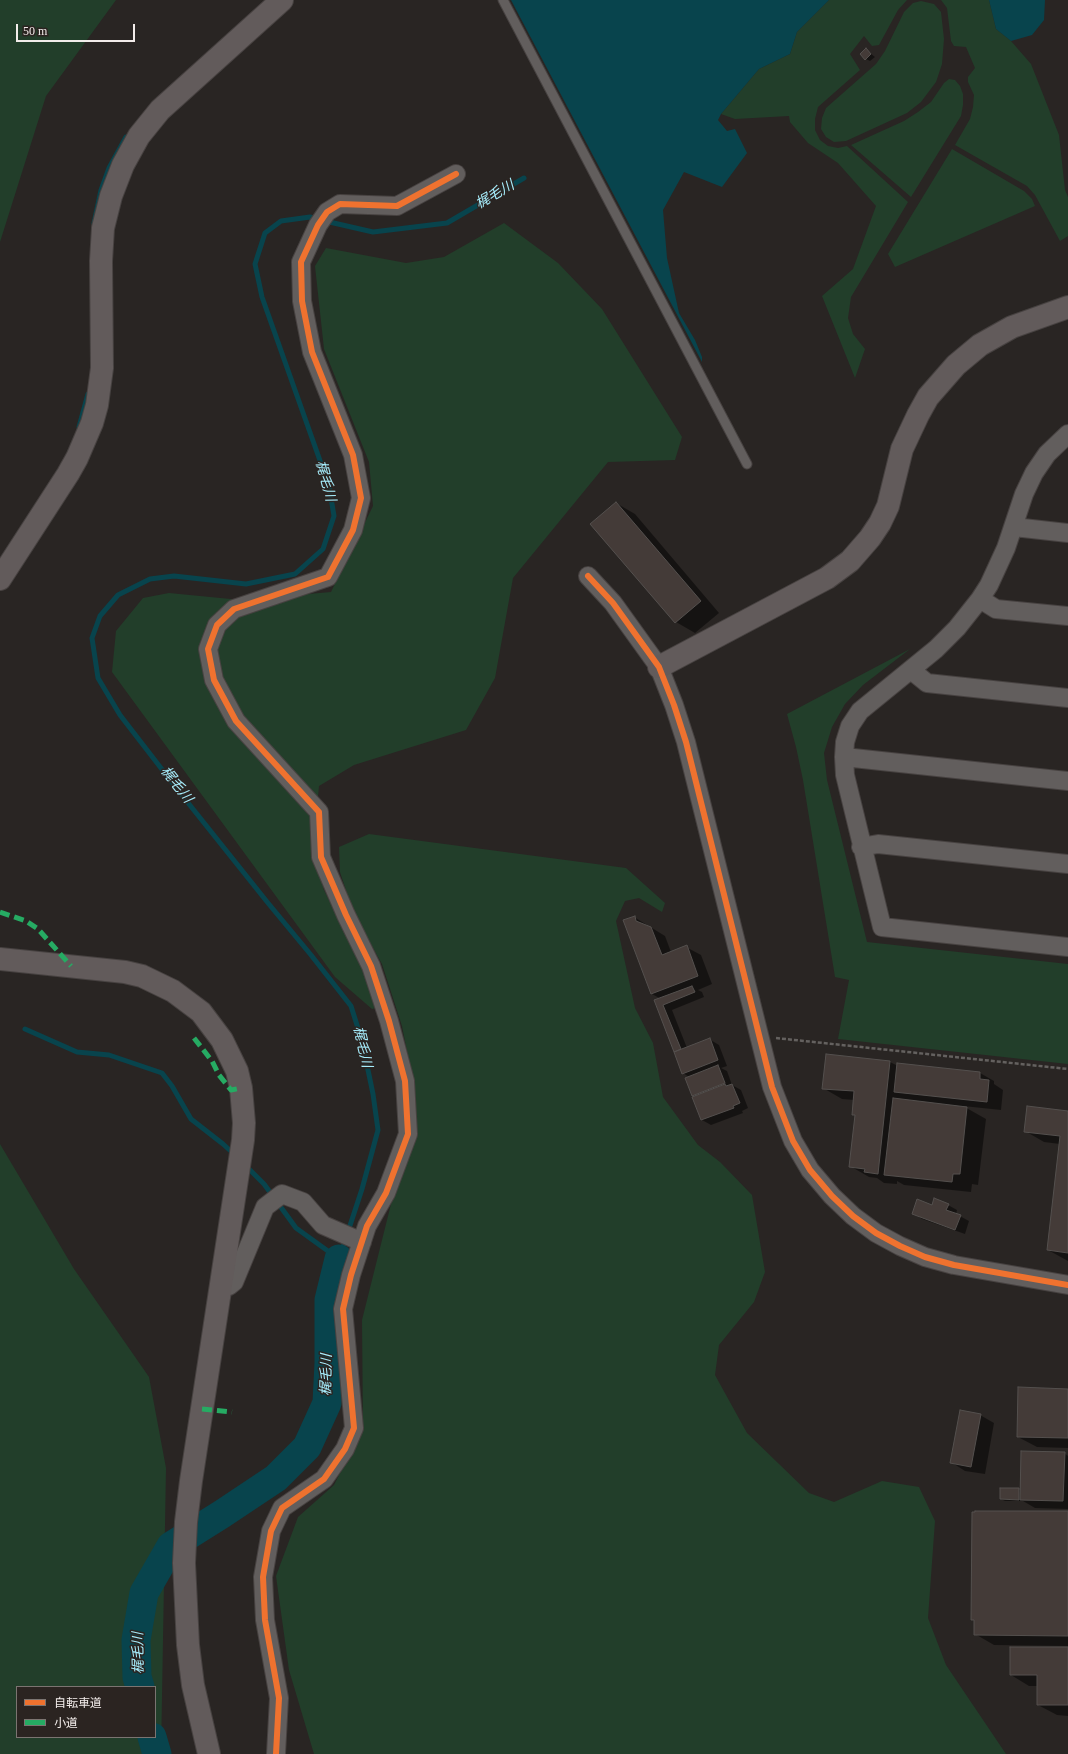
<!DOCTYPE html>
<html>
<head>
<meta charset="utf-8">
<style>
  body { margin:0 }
  #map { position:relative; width:1068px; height:1754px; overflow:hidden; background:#292523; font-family:"Times New Roman","Noto Sans JP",serif }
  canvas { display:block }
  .legend { position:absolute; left:16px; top:1686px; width:140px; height:52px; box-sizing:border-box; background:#2b2421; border:1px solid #7b7471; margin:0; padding:5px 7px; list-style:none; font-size:12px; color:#f2ecea }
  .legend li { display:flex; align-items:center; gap:8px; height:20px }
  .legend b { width:20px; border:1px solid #7b7471 }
  .scale { position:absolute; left:16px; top:24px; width:119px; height:18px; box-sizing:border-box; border:2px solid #f2ecea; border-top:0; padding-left:5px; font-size:12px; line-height:14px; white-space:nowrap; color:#f2ecea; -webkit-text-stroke:3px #2b2421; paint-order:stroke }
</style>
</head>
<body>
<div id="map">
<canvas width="1068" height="1754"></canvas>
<ul class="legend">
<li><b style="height:5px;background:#ef722f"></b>自転車道</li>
<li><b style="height:5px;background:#26ab63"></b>小道</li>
</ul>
<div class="scale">50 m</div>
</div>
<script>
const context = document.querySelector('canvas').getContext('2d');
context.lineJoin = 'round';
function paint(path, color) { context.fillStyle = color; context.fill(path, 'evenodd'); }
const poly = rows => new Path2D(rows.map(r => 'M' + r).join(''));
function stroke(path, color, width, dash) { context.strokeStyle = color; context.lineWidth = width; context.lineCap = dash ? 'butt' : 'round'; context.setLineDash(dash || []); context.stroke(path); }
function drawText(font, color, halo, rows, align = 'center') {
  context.font = font + ' "Times New Roman","Noto Sans JP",serif'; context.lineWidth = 3; context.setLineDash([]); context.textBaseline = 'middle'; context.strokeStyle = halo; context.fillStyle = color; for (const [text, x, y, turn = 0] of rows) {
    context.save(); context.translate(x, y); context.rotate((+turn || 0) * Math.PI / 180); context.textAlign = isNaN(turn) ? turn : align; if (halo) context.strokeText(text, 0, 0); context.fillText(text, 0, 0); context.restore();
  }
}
paint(poly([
  [0,0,116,0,46,96,0,242],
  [829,0,907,0,898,10,879,45,872,46,864,36,850,54,860,70,818,107,815,119,815,130,820,140,828,146,838,148,847,146,908,202,851,297,848,318,853,334,865,349,855,378,822,296,853,269,876,206,838,163,808,143,790,122,789,116,735,119,721,114,759,69,790,54,797,32],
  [941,0,989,0,996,29,1011,41,1031,64,1059,135,1065,190,1068,197,1068,236,1060,241,1035,195,1027,186,955,145,970,119,973,107,974,95,968,82,968,77,975,68,966,47,954,46,951,41,947,8],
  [921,1,934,4,941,12,944,39,942,64,936,82,921,102,907,113,846,141,834,142,826,137,821,129,822,118,826,108,876,64,885,51,904,12,913,3],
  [949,79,955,80,960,86,963,94,963,105,961,116,911,197,851,145,904,121,918,112,931,102,944,83],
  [952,149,1024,191,1032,199,1035,206,895,267,888,254],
  [504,223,558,263,602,309,682,437,675,460,608,462,513,578,495,678,466,730,354,765,319,786,316,818,318,867,324,890,366,975,379,1007,372,1009,335,977,112,672,116,631,143,598,169,593,241,600,331,592,373,506,369,462,324,349,315,266,326,248,406,263,444,257],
  [910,649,863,685,845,704,832,727,824,753,827,780,867,942,1068,964,1068,1064,838,1039,849,980,835,977,803,780,796,747,787,714],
  [369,834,626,868,665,903,662,912,639,898,625,901,616,921,635,1008,653,1043,663,1097,698,1145,720,1162,752,1195,765,1272,754,1302,719,1345,715,1375,747,1433,809,1493,834,1502,882,1481,919,1487,935,1521,928,1618,946,1665,1006,1754,314,1754,289,1670,276,1576,298,1517,334,1485,363,1428,362,1320,391,1204,411,1144,413,1081,402,1026,382,964,354,914,340,872,339,847],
  [0,1144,74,1269,149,1377,166,1468,161,1754,0,1754],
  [17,1687,155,1687,155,1737,17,1737]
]), '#223e2a');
paint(poly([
  [511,0,829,0,797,32,790,54,759,69,721,114,718,120,727,131,735,129,747,153,722,187,684,172,663,210,667,258,679,313,695,340,702,357,702,362],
  [989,0,1045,0,1044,20,1032,35,1011,41,996,29]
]), '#08444d');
paint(poly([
  [866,50,875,57,870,61,866,59],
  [616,503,635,514,719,613,695,633,676,622,591,524],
  [634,917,665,936,671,952,686,947,701,955,712,984,698,990,702,992,704,997,672,1010,687,1048,709,1039,719,1045,727,1066,721,1068,727,1071,732,1085,741,1090,748,1108,742,1111,743,1113,711,1125,702,1120,694,1098,696,1097,693,1095,689,1077,683,1073,655,1001,661,999,652,994,624,921],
  [827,1055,890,1062,898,1066,898,1064,980,1073,994,1081,994,1084,1003,1090,1001,1110,963,1106,986,1119,978,1185,972,1184,971,1192,904,1185,897,1181,897,1184,884,1183,877,1178,869,1177,850,1166,856,1116,853,1114,854,1100,842,1099,823,1088],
  [1068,1112,1068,1261,1048,1250,1060,1144,1044,1142,1025,1131],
  [948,1205,957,1210,956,1214,969,1221,965,1234,922,1219,913,1213],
  [1068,1390,1068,1448,1037,1447,1018,1437],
  [980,1415,994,1423,985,1474,965,1471,951,1462],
  [1064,1453,1068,1456,1068,1509,1035,1508,1023,1501,1005,1501,1001,1499,1001,1489,1021,1490],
  [1068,1512,1068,1646,994,1645,975,1634,975,1621,972,1620],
  [1068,1648,1068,1716,1057,1715,1038,1705,1038,1686,1029,1686,1011,1675]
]), '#0007');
stroke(poly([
  [325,221,373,232,447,223,524,178],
  [94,223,101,190,109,168,126,137],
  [79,427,88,394],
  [25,1029,77,1052,109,1055,162,1073,172,1086,191,1119,223,1144,235,1155],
  [246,1166,264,1184,296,1228,339,1259,362,1189,378,1130,373,1094,362,1041,351,1006,311,955,268,903,181,794,120,715,98,678,92,638,100,616,118,595,150,579,174,576,246,584,295,574,323,549,334,516,329,486,262,297,255,264,265,233,281,221,310,217,317,219]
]), '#08444d', 5);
stroke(poly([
  [140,1687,137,1677,136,1640,144,1593,171,1546,222,1514,276,1478,307,1447,327,1403,329,1363,329,1300,339,1259],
  [152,1737,157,1754]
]), '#08444d', 29);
const building = poly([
  [866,48,871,54,865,60,860,54,866,48],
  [616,502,701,601,675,623,590,524,616,502],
  [635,916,636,921,651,927,662,955,687,945,698,976,651,994,623,920,635,916],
  [692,986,695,992,663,1005,681,1049,674,1052,654,1000,692,986],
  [710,1038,718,1060,682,1074,674,1052,710,1038],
  [826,1054,890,1061,878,1174,864,1172,865,1169,849,1167,855,1115,852,1115,854,1091,822,1089,826,1054],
  [897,1063,980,1072,980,1079,989,1080,987,1102,894,1092,897,1063],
  [718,1065,725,1083,692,1096,685,1078,718,1065],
  [725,1084,726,1086,732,1084,740,1103,733,1106,734,1108,701,1120,692,1097,725,1084],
  [893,1098,967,1107,960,1174,953,1174,952,1182,884,1175,893,1098],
  [1027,1106,1068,1111,1068,1253,1047,1250,1060,1136,1024,1132,1027,1106],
  [934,1198,949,1204,946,1210,961,1215,955,1230,912,1214,917,1199,932,1205,934,1198],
  [1018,1387,1068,1389,1068,1438,1017,1437,1018,1387],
  [960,1410,981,1414,971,1467,950,1463,960,1410],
  [1021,1451,1065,1452,1063,1501,1020,1500,1021,1451],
  [1000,1488,1019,1488,1019,1500,1000,1499,1000,1488],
  [975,1511,1068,1511,1068,1636,974,1635,974,1620,971,1620,972,1512,975,1512,975,1511],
  [1010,1647,1068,1647,1068,1705,1037,1705,1037,1675,1010,1675,1010,1647]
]);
paint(building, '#443b38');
stroke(building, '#54504e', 1);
const lane = poly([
  [503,0,747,464]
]);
const street = poly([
  [1068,434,1047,454,1034,473,1024,494,1006,548,989,585,980,599,957,628,936,649,860,711,850,726,845,742,844,757,845,775,882,927,1068,947],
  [1014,527,1068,533],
  [588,576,613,603,659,667,674,705,686,742,772,1087,793,1141,810,1170,832,1196,853,1216,876,1233,900,1246,925,1257,954,1265,1068,1285],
  [980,599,996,609,1068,616],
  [911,670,927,683,1068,698],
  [844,757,1068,781],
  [861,847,878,844,1068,864],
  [221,1286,229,1286,234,1282,265,1207,282,1194,303,1202,323,1225,362,1242],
  [276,1754,279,1698,265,1620,263,1577,271,1531,282,1508,324,1479,345,1449,354,1428,343,1309,351,1275,367,1226,386,1193,408,1134,405,1081,389,1021,371,966,346,915,321,857,319,812,236,721,214,680,208,649,217,625,234,609,328,577,353,530,361,498,353,455,312,352,302,301,301,262,318,225,327,212,340,204,397,206,456,174]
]);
const secondary = poly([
  [0,579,68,474,77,458,92,423,97,405,102,368,101,261,103,228,111,196,123,165,139,136,160,110,282,0],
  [659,667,827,578,850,561,870,538,880,523,888,506,902,449,918,415,928,397,956,365,980,345,1012,327,1068,307],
  [0,959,125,972,142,976,173,991,201,1012,222,1040,237,1071,241,1088,244,1123,243,1140,191,1481,186,1522,184,1563,188,1645,193,1685,209,1754]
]);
stroke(lane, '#474241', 11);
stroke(street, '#474241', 20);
stroke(secondary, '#474241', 24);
stroke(poly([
  [776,1038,1068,1069]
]), '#64615f', 2.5, [4, 2]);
stroke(lane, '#625e5d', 9);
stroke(street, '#625e5d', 18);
stroke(secondary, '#625b5b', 22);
stroke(poly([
  [0,912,26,921,38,929,71,966],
  [194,1038,212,1061,219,1075,231,1090,241,1088],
  [202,1409,232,1412]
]), '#26ab63', 5, [10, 5]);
stroke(poly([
  [588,576,613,603,659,667,674,705,686,742,772,1087,793,1141,810,1170,832,1196,853,1216,876,1233,900,1246,925,1257,954,1265,1068,1285],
  [276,1754,279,1698,265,1620,263,1577,271,1531,282,1508,324,1479,345,1449,354,1428,343,1309,351,1275,367,1226,386,1193,408,1134,405,1081,389,1021,371,966,346,915,321,857,319,812,236,721,214,680,208,649,217,625,234,609,328,577,353,530,361,498,353,455,312,352,302,301,301,262,318,225,327,212,340,204,397,206,456,174]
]), '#ef722f', 6);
drawText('italic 14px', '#a6edfc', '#2b2421', [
  ["梶毛川",495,195,-30],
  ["梶毛川",325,481,75],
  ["梶毛川",176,785,52],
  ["梶毛川",362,1047,77],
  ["梶毛川",327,1375,-89],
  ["梶毛川",139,1653,-91]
]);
</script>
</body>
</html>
